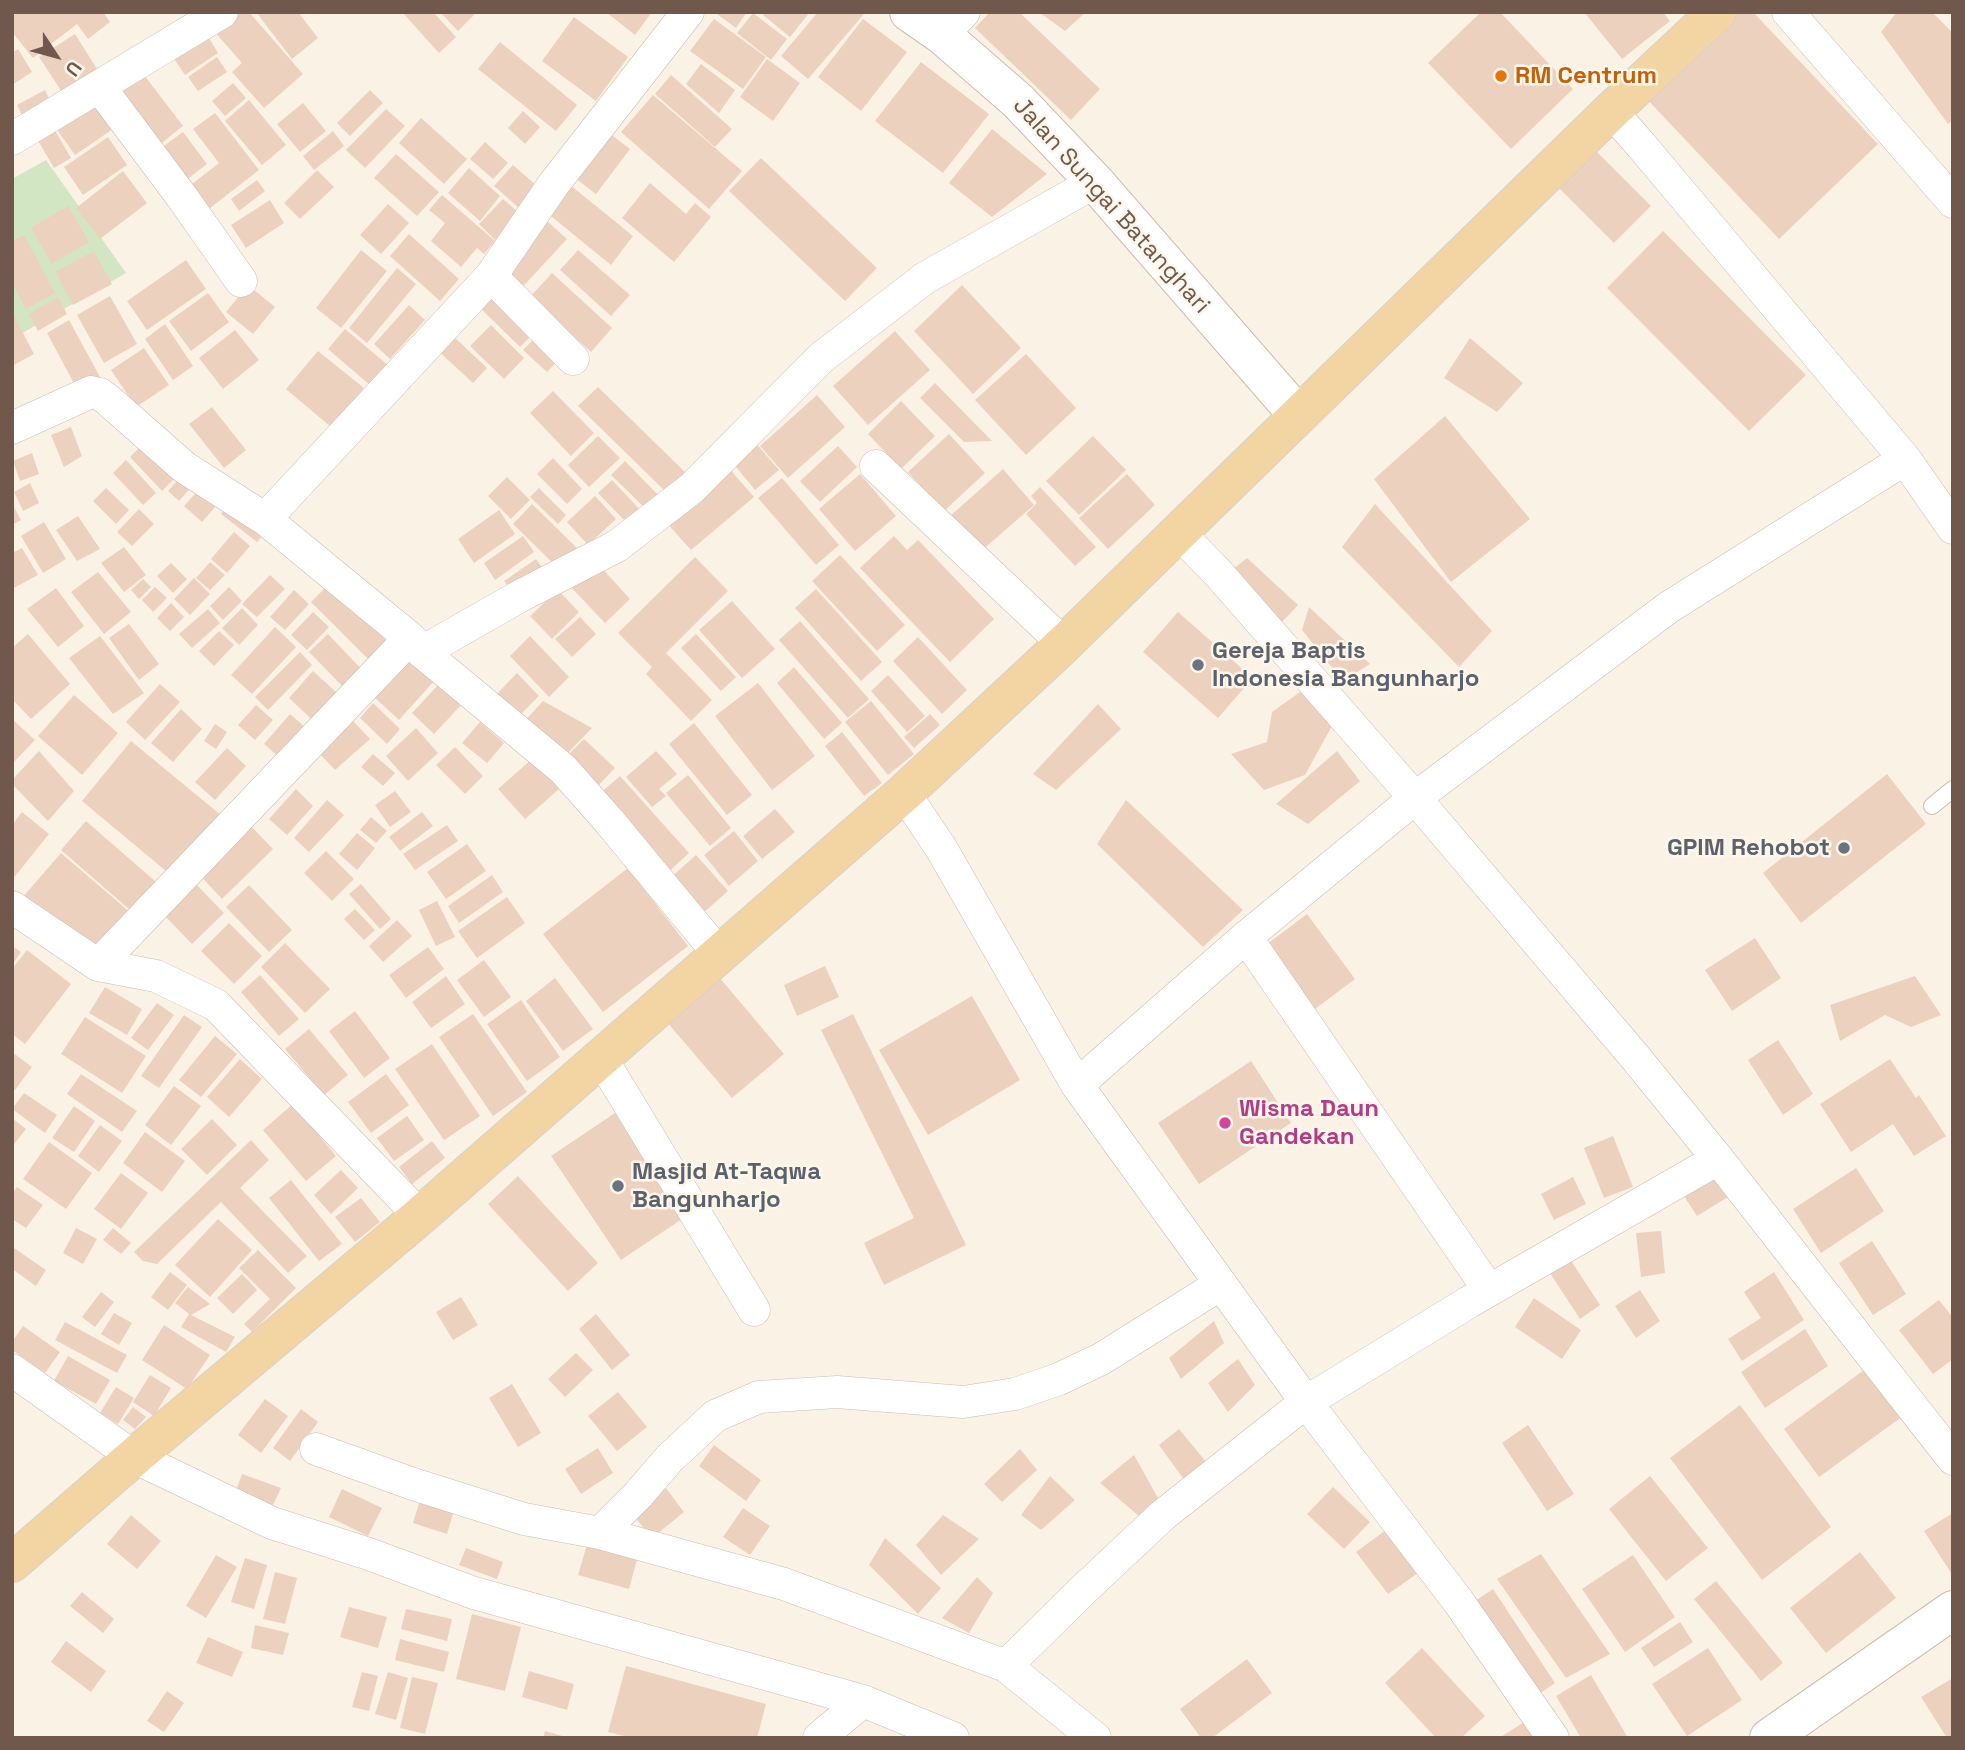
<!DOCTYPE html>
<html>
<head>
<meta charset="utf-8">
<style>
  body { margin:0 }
  #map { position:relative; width:1965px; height:1750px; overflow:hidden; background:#faf2e5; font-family:"Space Grotesk",sans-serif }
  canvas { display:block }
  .frame { position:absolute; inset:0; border:14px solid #70594c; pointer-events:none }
  .north { position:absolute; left:21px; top:21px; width:70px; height:70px; -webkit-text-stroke:5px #fdf6ea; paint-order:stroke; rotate:126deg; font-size:19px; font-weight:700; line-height:28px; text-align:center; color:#70594c }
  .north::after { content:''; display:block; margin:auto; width:24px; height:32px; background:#70594c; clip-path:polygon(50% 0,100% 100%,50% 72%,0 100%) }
</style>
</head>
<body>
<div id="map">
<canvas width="1965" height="1750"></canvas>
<div class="frame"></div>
<div class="north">U</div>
</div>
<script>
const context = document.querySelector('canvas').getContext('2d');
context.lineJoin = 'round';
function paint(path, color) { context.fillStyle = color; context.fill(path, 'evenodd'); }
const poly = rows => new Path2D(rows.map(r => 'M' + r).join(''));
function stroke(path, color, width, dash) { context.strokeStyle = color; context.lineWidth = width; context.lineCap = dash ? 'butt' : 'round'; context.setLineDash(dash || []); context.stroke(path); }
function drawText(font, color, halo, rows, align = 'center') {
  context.font = font + ' "Space Grotesk",sans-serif'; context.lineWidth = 5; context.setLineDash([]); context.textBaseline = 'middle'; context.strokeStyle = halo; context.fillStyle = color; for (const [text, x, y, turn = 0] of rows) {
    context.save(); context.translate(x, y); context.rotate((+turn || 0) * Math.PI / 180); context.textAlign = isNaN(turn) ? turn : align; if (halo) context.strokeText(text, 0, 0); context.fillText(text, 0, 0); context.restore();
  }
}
paint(poly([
  [46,160,126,273,12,339,12,179]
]), '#d2e6c4');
paint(poly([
  [12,12,103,12,110,22,88,39,77,24,33,58,12,32],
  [235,12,249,12,303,74,264,108,232,72,242,63,214,31],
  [256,12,298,12,318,38,292,59],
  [402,12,433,12,456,37,439,53],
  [440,12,477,12,458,31],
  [606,12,652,12,635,35],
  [714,12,747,12,736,28],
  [765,12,810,12,790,37,763,15],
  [818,12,862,12,864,14,808,79,781,56],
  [990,12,1019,12,1100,89,1071,120,975,28],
  [1039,12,1086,12,1065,31],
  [1481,12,1500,12,1573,89,1511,149,1428,63],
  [1584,12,1663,12,1670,21,1622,59],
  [1731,12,1753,12,1878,144,1779,239,1644,96],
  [1897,12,1932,12,1953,33,1953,120,1948,124,1881,32],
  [753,13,787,39,771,60,737,33],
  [574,17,628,57,596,101,542,61],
  [714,19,766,57,743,89,690,51],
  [863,19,907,52,861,111,818,77],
  [203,28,218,53,185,75,169,51],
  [75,34,97,69,62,92,39,57],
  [500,42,577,105,556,131,478,69],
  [18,49,32,72,12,85,12,53],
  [217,57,227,72,198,91,188,77],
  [767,59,800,83,773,121,740,97],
  [921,62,989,114,943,173,875,121],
  [701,64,735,90,719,113,686,84],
  [138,67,183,126,154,149,109,90],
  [671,75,732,129,715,147,655,94],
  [233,83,246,98,225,116,212,101],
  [45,90,53,106,25,121,17,105],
  [370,90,383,103,350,136,337,123],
  [653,95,742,171,709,209,621,132],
  [92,98,113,129,75,155,53,124],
  [249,100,286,145,262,165,225,121],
  [303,103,326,131,300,152,277,124],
  [386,109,405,126,365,168,346,150],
  [523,111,540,127,525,144,508,128],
  [215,113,259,170,205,212,187,188,219,163,193,129],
  [421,118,467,159,444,184,399,143],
  [50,122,71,158,54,168,33,132],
  [601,127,630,149,596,194,567,172],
  [992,129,1047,174,992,217,949,183],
  [333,131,344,146,314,170,303,156],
  [183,132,207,164,181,184,157,151],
  [108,137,127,165,83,195,64,167],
  [485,142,508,163,493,179,470,159],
  [1594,149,1651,206,1614,243,1557,186],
  [396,154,439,192,417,216,374,178],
  [761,158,877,268,845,301,729,191],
  [513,165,537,186,518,207,494,186],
  [469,168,500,196,480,221,448,193],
  [317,170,334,187,300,219,284,203],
  [123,171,147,203,100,239,76,208],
  [257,180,265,191,239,211,231,199],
  [564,180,633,236,611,265,541,208],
  [650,183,686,214,695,203,711,217,674,262,622,218],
  [442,195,495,241,484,254,477,248,461,267,431,241,445,223,429,210],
  [503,199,519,213,495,240,479,224],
  [270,200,284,223,246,248,231,225],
  [388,204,409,223,381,254,360,235],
  [68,206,89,242,52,264,31,228],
  [540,215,567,239,516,294,499,276],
  [1663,231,1806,375,1749,431,1607,288],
  [409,234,459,279,440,301,390,256],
  [24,235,55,293,26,309,12,283,12,242],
  [361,250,387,271,341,328,316,308],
  [578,250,630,295,611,316,560,270],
  [94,251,112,284,73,305,55,272],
  [186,260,206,289,147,330,127,301],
  [397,268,416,284,367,343,349,328],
  [552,273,612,328,591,352,530,297],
  [248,285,275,307,253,334,226,312],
  [962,285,1021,348,973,394,914,331],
  [486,287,534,333,520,347,472,300],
  [208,293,229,322,191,351,169,321],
  [110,296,137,344,104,363,77,315],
  [58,297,67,314,38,331,29,314],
  [409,305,425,320,390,359,374,344],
  [12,312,34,354,12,366],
  [69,320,100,377,77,389,47,333],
  [165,324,193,366,173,380,145,339],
  [491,325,524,358,504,379,470,346],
  [345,329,389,366,372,387,328,349],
  [235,330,259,360,223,389,199,358],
  [895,331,930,370,868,425,833,386],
  [449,332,487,368,473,383,434,347],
  [540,333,563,355,547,372,523,350],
  [1470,338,1523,383,1497,412,1444,378],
  [144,348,169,385,136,407,111,370],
  [318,351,364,388,331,427,286,389],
  [1026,354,1076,408,1026,455,975,400],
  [935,383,992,441,964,442,920,398],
  [598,387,688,475,669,495,578,406],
  [553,391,594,433,571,456,530,413],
  [817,395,845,427,788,478,760,446],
  [901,401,935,436,901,469,868,434],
  [212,407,246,450,224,468,189,424],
  [1445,416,1530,519,1451,582,1374,479],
  [71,427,82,456,64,467,51,435],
  [949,434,985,473,944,511,908,472],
  [598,436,620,458,589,487,568,465],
  [1093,436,1126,470,1079,515,1046,481],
  [754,441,779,470,755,490,731,461],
  [145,442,178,475,162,491,130,457],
  [838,446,857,467,820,502,800,481],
  [32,453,39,474,20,481,13,461],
  [553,458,582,489,567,504,537,474],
  [126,460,156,493,143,505,113,473],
  [625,461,662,499,649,512,611,475],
  [728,467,754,497,691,550,665,521],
  [1003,469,1034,505,979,553,948,518],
  [187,470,197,480,179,501,168,491],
  [860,474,896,516,855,551,819,509],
  [1127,474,1155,505,1108,549,1079,518],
  [507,477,530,500,511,519,488,496],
  [782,478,839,545,816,565,758,498],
  [612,480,644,514,630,526,598,493],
  [30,483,39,503,23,511,14,492],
  [204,484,222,499,202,522,184,506],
  [1040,487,1096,547,1075,566,1026,514,1037,503,1031,496],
  [106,488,129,510,116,524,93,501],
  [539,488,566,515,558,524,530,497],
  [595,496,616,519,588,545,567,522],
  [229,502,266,531,257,542,221,514],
  [12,503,21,520,12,525],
  [532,504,580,551,561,571,513,524],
  [1375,504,1492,631,1459,667,1342,547],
  [139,509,154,524,132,546,117,532],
  [499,510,515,534,474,563,458,539],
  [78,516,100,549,77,561,56,530],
  [44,522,66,559,43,573,21,536],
  [234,532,250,546,227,573,211,559],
  [523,536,534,552,495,580,484,563],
  [894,536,907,550,918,540,994,619,950,662,860,568],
  [124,547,146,575,124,592,101,563],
  [22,548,38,575,12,589,12,553],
  [840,555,905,625,877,651,812,581],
  [695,557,728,591,666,653,712,700,691,721,646,674,652,667,618,633],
  [1247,558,1298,605,1281,623,1227,574],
  [536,559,547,575,516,597,504,581],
  [210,562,225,575,210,590,196,578],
  [171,563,187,579,173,593,157,576],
  [600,566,630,599,605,623,568,584],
  [98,572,131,612,104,634,71,592],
  [270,575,285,589,257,617,242,604],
  [194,578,210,594,190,615,174,599],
  [143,579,151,587,139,599,131,590],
  [329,584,391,645,373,664,311,602],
  [155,587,167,598,153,612,142,600],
  [229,587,242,601,223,620,210,606],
  [56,588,84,626,58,647,27,609],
  [816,589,882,662,861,681,795,608],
  [294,590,309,604,285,630,270,617],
  [558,590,579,612,552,639,530,616],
  [732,601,775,649,742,678,699,630],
  [171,603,184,617,170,631,157,618],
  [1309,607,1370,664,1343,681,1302,630],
  [242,608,258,625,239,645,222,628],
  [208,609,220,623,192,648,179,634],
  [313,612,329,627,307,650,291,635],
  [1178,612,1253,678,1218,718,1143,652],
  [580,617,596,634,572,657,555,639],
  [800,621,869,699,848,718,779,640],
  [129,624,159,664,139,680,109,638],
  [275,627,296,647,252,694,231,675],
  [219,631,234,645,214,666,199,651],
  [28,634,70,684,31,719,12,699,12,648],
  [328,634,368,676,350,694,309,652],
  [696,634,736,677,721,691,681,648],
  [100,636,144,693,113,714,69,658],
  [530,636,569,677,549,697,510,656],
  [918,637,967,690,942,714,893,661],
  [300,652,312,665,268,710,255,697],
  [410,657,435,680,399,720,374,697],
  [794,667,842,723,824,739,777,683],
  [313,671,345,700,320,727,289,698],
  [517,673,539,696,513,722,491,700],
  [888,675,925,716,907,732,871,691],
  [440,683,462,704,434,734,412,713],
  [758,683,815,756,772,790,715,716],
  [160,684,180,702,145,740,126,722],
  [1303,690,1333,724,1305,775,1264,790,1231,754,1267,742,1272,712],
  [74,695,118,733,82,775,38,736],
  [543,701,592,728,560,761,522,724],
  [871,701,914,754,888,775,845,722],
  [373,703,400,729,387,744,360,718],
  [1098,704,1121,729,1056,790,1033,774],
  [256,705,273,720,255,740,238,725],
  [181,709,202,729,173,762,151,743],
  [290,714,313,734,287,764,264,744],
  [930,714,940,725,914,748,904,737],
  [12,719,35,740,12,764],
  [353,721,370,739,335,770,318,752],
  [480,722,504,743,487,763,462,743],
  [694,723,752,795,727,815,669,744],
  [215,724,227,732,216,749,204,741],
  [416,728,438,753,408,781,386,756],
  [842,732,882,783,864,796,825,746],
  [584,739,615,768,593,791,562,761],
  [131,741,222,816,172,876,82,801],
  [455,747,483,776,465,794,436,765],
  [227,748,246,766,215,800,195,782],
  [39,751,74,791,48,821,12,784,12,780],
  [656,751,677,774,659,789,666,796,652,807,626,777],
  [1337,751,1360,781,1308,824,1276,804],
  [373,754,395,773,383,786,361,767],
  [532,759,559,789,525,819,498,789],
  [1887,774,1926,824,1801,923,1763,873],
  [688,775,731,828,710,846,666,793],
  [620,776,689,853,664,876,595,798],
  [296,789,313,806,287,835,269,819],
  [395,791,411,812,390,827,375,805],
  [327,800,344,815,309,852,294,838],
  [1126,800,1243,910,1203,947,1097,844],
  [775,809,795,832,762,859,743,836],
  [22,812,49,834,12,880,12,825],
  [422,812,433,826,400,851,389,837],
  [371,817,387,831,376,843,360,830],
  [245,820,273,849,222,899,194,869],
  [86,821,163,888,138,917,61,850],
  [447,825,458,841,415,870,403,854],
  [734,831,758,861,729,886,704,855],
  [357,833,375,848,357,870,339,854],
  [467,844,486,871,446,899,427,872],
  [326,851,354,879,332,901,304,873],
  [61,853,132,914,93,959,22,898],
  [696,855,728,891,701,915,669,879],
  [628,868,688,946,603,1012,543,934],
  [492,875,503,892,459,923,448,906],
  [192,880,224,913,192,944,160,911],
  [361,884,391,919,380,929,349,894],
  [249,885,292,930,269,952,226,907],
  [507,897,525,923,477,958,458,931],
  [437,901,455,937,436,946,419,910],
  [355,909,375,930,364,940,344,919],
  [1307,914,1355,979,1311,1012,1262,948],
  [397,920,412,936,383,962,369,946],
  [229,923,262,956,234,984,201,951],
  [1755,938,1781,978,1732,1011,1705,970],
  [285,943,330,989,305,1013,261,967],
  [12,946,21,952,12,965],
  [428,947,444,969,406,998,389,975],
  [27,950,71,984,25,1044,12,1034,12,969],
  [484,960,511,997,484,1017,457,980],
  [825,966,839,997,797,1016,784,985],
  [260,975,299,1019,279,1036,241,992],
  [446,976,465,1004,431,1028,412,1002],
  [1915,976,1941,1015,1911,1027,1885,1015,1840,1041,1830,1005],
  [719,977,784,1054,732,1098,666,1021],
  [555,978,593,1029,563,1051,526,1001],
  [105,987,142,1009,127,1035,89,1013],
  [972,996,1020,1080,928,1135,879,1050],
  [521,1000,560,1057,527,1081,487,1024],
  [157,1003,174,1015,148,1050,131,1038],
  [355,1011,390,1058,364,1078,329,1031],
  [473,1014,527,1092,493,1116,439,1037],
  [853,1014,966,1245,884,1285,864,1243,914,1218,821,1030],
  [184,1015,202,1027,159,1088,141,1076],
  [85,1017,146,1056,122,1093,61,1054],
  [309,1029,348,1075,324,1095,285,1049],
  [215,1036,237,1054,201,1097,179,1080],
  [1778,1040,1813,1094,1783,1115,1748,1060],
  [432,1044,480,1116,444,1140,395,1069],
  [12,1052,32,1067,12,1094],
  [240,1059,262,1079,229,1117,207,1097],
  [1890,1059,1916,1098,1919,1095,1946,1136,1914,1156,1893,1124,1851,1152,1820,1104],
  [1251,1061,1291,1123,1199,1184,1158,1123],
  [81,1074,137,1111,122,1132,67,1094],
  [386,1074,409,1105,371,1133,348,1102],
  [174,1086,201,1106,171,1145,145,1125],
  [24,1093,57,1115,45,1133,12,1109],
  [293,1104,336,1156,306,1181,263,1130],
  [74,1106,95,1121,74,1152,52,1138],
  [615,1113,685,1217,621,1260,551,1156],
  [407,1116,424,1140,394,1161,377,1138],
  [12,1118,26,1129,12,1147],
  [212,1119,237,1145,207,1175,181,1149],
  [100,1125,122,1141,99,1172,78,1156],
  [145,1132,185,1161,162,1192,123,1163],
  [1613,1136,1633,1187,1604,1198,1584,1148],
  [251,1140,269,1160,240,1188,307,1256,288,1273,221,1202,157,1264,143,1261,134,1252],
  [432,1141,445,1158,412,1184,399,1167],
  [49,1142,92,1173,66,1209,23,1179],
  [1856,1168,1884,1211,1821,1253,1793,1209],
  [341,1170,358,1188,331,1214,314,1195],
  [1710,1170,1728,1197,1697,1216,1680,1190],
  [121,1173,148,1193,121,1229,94,1209],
  [518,1176,598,1263,568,1291,488,1204],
  [1573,1177,1586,1204,1554,1220,1541,1194],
  [291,1180,342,1244,319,1261,269,1198],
  [17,1187,43,1205,26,1228,12,1219,12,1194],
  [361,1198,380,1222,355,1242,335,1217],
  [218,1219,252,1250,210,1297,175,1265],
  [76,1228,97,1239,83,1264,63,1253],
  [113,1228,131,1243,121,1254,103,1240],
  [1661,1231,1665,1273,1641,1277,1636,1233],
  [1872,1241,1906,1294,1873,1315,1839,1263],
  [14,1248,46,1270,36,1286,12,1269,12,1251],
  [258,1250,296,1288,252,1332,244,1324,270,1299,239,1268],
  [1566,1253,1600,1305,1580,1319,1546,1267],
  [170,1272,187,1285,168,1310,151,1297],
  [1774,1272,1804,1320,1742,1361,1728,1339,1761,1318,1744,1292],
  [242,1274,257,1290,233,1314,217,1298],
  [188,1287,210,1304,191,1315,235,1337,226,1352,181,1327,189,1314,175,1303],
  [1640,1290,1660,1321,1636,1338,1615,1306],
  [101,1292,114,1302,95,1327,82,1317],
  [461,1297,478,1325,453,1340,436,1312],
  [1534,1298,1581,1330,1562,1359,1515,1327],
  [1939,1300,1953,1318,1953,1359,1933,1374,1899,1330],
  [114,1313,132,1323,119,1345,101,1334],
  [596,1314,630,1355,612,1370,579,1329],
  [1214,1321,1224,1343,1181,1379,1169,1358],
  [65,1322,127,1355,117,1373,55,1340],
  [164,1325,210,1355,187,1389,142,1360],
  [23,1326,60,1352,45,1373,12,1350,12,1342],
  [1805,1329,1828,1366,1765,1408,1741,1372],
  [576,1353,593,1370,565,1397,548,1379],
  [68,1356,110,1380,96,1404,54,1381],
  [1238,1359,1255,1385,1228,1412,1208,1383],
  [1868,1367,1903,1416,1819,1477,1784,1429],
  [150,1375,171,1388,154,1416,133,1402],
  [512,1384,541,1433,518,1447,489,1398],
  [116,1387,134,1398,118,1424,100,1413],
  [618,1392,647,1427,617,1451,588,1416],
  [265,1399,288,1416,261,1453,238,1435],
  [1740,1405,1831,1527,1762,1580,1670,1458],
  [133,1407,146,1417,135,1429,123,1420],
  [301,1409,318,1422,290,1461,273,1448],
  [1528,1425,1574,1494,1547,1511,1502,1443],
  [1179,1429,1207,1463,1185,1481,1159,1445],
  [714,1445,761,1480,746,1501,699,1466],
  [598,1448,613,1473,581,1494,565,1469],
  [1020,1449,1037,1470,1002,1502,984,1484],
  [1134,1455,1158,1498,1139,1516,1100,1483],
  [242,1474,281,1488,273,1505,236,1491],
  [1050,1476,1075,1500,1041,1530,1021,1515],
  [1650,1476,1708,1548,1666,1581,1609,1509],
  [662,1483,684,1512,652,1538,629,1510],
  [1333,1487,1370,1522,1344,1549,1307,1514],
  [342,1489,382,1508,368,1536,329,1517],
  [421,1497,455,1507,447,1534,413,1523],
  [743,1508,770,1526,750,1555,723,1537],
  [1953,1513,1953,1576,1924,1531],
  [131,1515,161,1541,137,1569,107,1544],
  [943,1515,979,1539,941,1575,916,1545],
  [1386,1530,1418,1573,1388,1594,1356,1552],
  [589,1538,639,1552,629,1589,578,1575],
  [885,1538,941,1588,918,1614,869,1565],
  [466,1548,503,1562,497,1579,459,1565],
  [1860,1552,1896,1598,1826,1653,1790,1608],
  [1541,1554,1610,1654,1566,1678,1497,1579],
  [216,1555,237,1567,206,1618,186,1606],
  [1633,1555,1675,1617,1625,1652,1582,1589],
  [245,1558,267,1565,254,1609,231,1602],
  [275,1572,297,1578,285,1624,263,1619],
  [977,1577,993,1593,969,1633,942,1618],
  [1716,1581,1783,1663,1761,1681,1694,1599],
  [1493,1589,1555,1683,1536,1696,1475,1601],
  [82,1592,114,1619,103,1633,70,1606],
  [349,1607,387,1617,378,1648,340,1637],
  [406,1609,452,1619,447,1641,401,1629],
  [472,1614,521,1627,505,1691,456,1679],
  [1680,1622,1693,1642,1654,1667,1641,1648],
  [255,1625,289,1633,283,1655,251,1648],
  [208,1637,243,1652,232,1677,196,1663],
  [400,1639,449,1652,444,1672,395,1660],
  [66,1641,106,1671,91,1692,51,1662],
  [1422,1648,1485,1716,1461,1738,1436,1738,1385,1683],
  [1708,1648,1742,1700,1687,1736,1652,1684],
  [1247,1659,1272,1693,1212,1738,1201,1738,1180,1709],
  [626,1666,766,1704,757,1738,631,1738,608,1732],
  [529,1671,574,1684,567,1710,522,1697],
  [362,1672,378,1676,369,1711,352,1707],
  [388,1672,408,1678,396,1720,375,1714],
  [1591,1675,1628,1738,1581,1738,1556,1696],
  [412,1677,438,1683,425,1734,400,1728],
  [1953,1678,1953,1738,1947,1738,1921,1697],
  [167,1691,184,1703,164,1732,147,1721],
  [1529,1719,1541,1738,1499,1738],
  [545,1731,566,1737,566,1738,543,1738]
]), '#edd1bf');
const lane = poly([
  [1932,806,1953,789]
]);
const street = poly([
  [1788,12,1953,202],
  [942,35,964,12],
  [99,86,182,197,241,281],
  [1611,111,1641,145,1905,459,1953,528],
  [12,139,222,12],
  [491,276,573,359],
  [12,428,91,392,100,394,108,400,184,467,265,519,410,638,422,652,563,769,609,821,719,954],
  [876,466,1064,644],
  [265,519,491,276,553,185,688,12],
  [1178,532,1218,573,1415,798,1635,1057,1718,1159,1953,1459],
  [422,652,522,595,617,546,692,488,821,358,925,278,1095,182],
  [904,793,941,848,1077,1085],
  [12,907,98,965,156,976,216,1005,420,1216],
  [1246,937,1489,1290],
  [98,965,410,638],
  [601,1058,754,1310],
  [12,1370,134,1457,272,1523,366,1553,474,1593,863,1701,953,1738],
  [316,1449,413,1484,524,1519,600,1533,784,1584,1006,1666],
  [600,1533,638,1495,669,1459,715,1416,759,1397,837,1392,963,1402,1015,1394,1059,1379,1101,1359,1221,1284],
  [819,1738,863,1701],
  [1095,1738,1006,1666,1082,1591,1163,1515,1306,1402,1469,1302,1718,1159],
  [1553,1738,1458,1601,1306,1402,1077,1085,1246,937,1415,798,1669,607,1905,459]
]);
const secondary = poly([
  [909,12,942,35,1018,101,1095,182,1298,415],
  [1769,1738,1953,1610]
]);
const primary = poly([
  [12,1563,134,1457,420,1216,904,793,1064,644,1611,111,1717,12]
]);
stroke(lane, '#cdbcaf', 18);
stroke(street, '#cdbcaf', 33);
stroke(secondary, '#cfbcad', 40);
stroke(primary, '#d7d1cd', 40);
stroke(lane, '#fff', 16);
stroke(street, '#fff', 32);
stroke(secondary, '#fff', 38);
stroke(primary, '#f3d5a3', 38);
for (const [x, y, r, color] of [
  [1501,76,7,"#e8710a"],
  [1198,665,7,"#6b7280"],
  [1844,848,7,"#6b7280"],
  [1225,1123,7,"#d1479c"],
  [618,1186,7,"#6b7280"]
]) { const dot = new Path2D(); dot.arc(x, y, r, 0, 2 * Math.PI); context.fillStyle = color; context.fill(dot); stroke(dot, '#fdf6ea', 2.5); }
drawText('bold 24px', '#c56008', '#fdf6ea', [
  ["RM Centrum",1515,76]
], 'left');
drawText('24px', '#70594c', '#fdf6ea', [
  ["Jalan Sungai Batanghari",1111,206,48]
]);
drawText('bold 24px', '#5b616d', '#fdf6ea', [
  ["Gereja Baptis",1212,651],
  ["Indonesia Bangunharjo",1212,679],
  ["GPIM Rehobot",1830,848,"right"],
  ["Masjid At-Taqwa",632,1172],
  ["Bangunharjo",632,1200]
], 'left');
drawText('bold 24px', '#b23c85', '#fdf6ea', [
  ["Wisma Daun",1239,1109],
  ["Gandekan",1239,1137]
], 'left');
</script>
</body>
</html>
